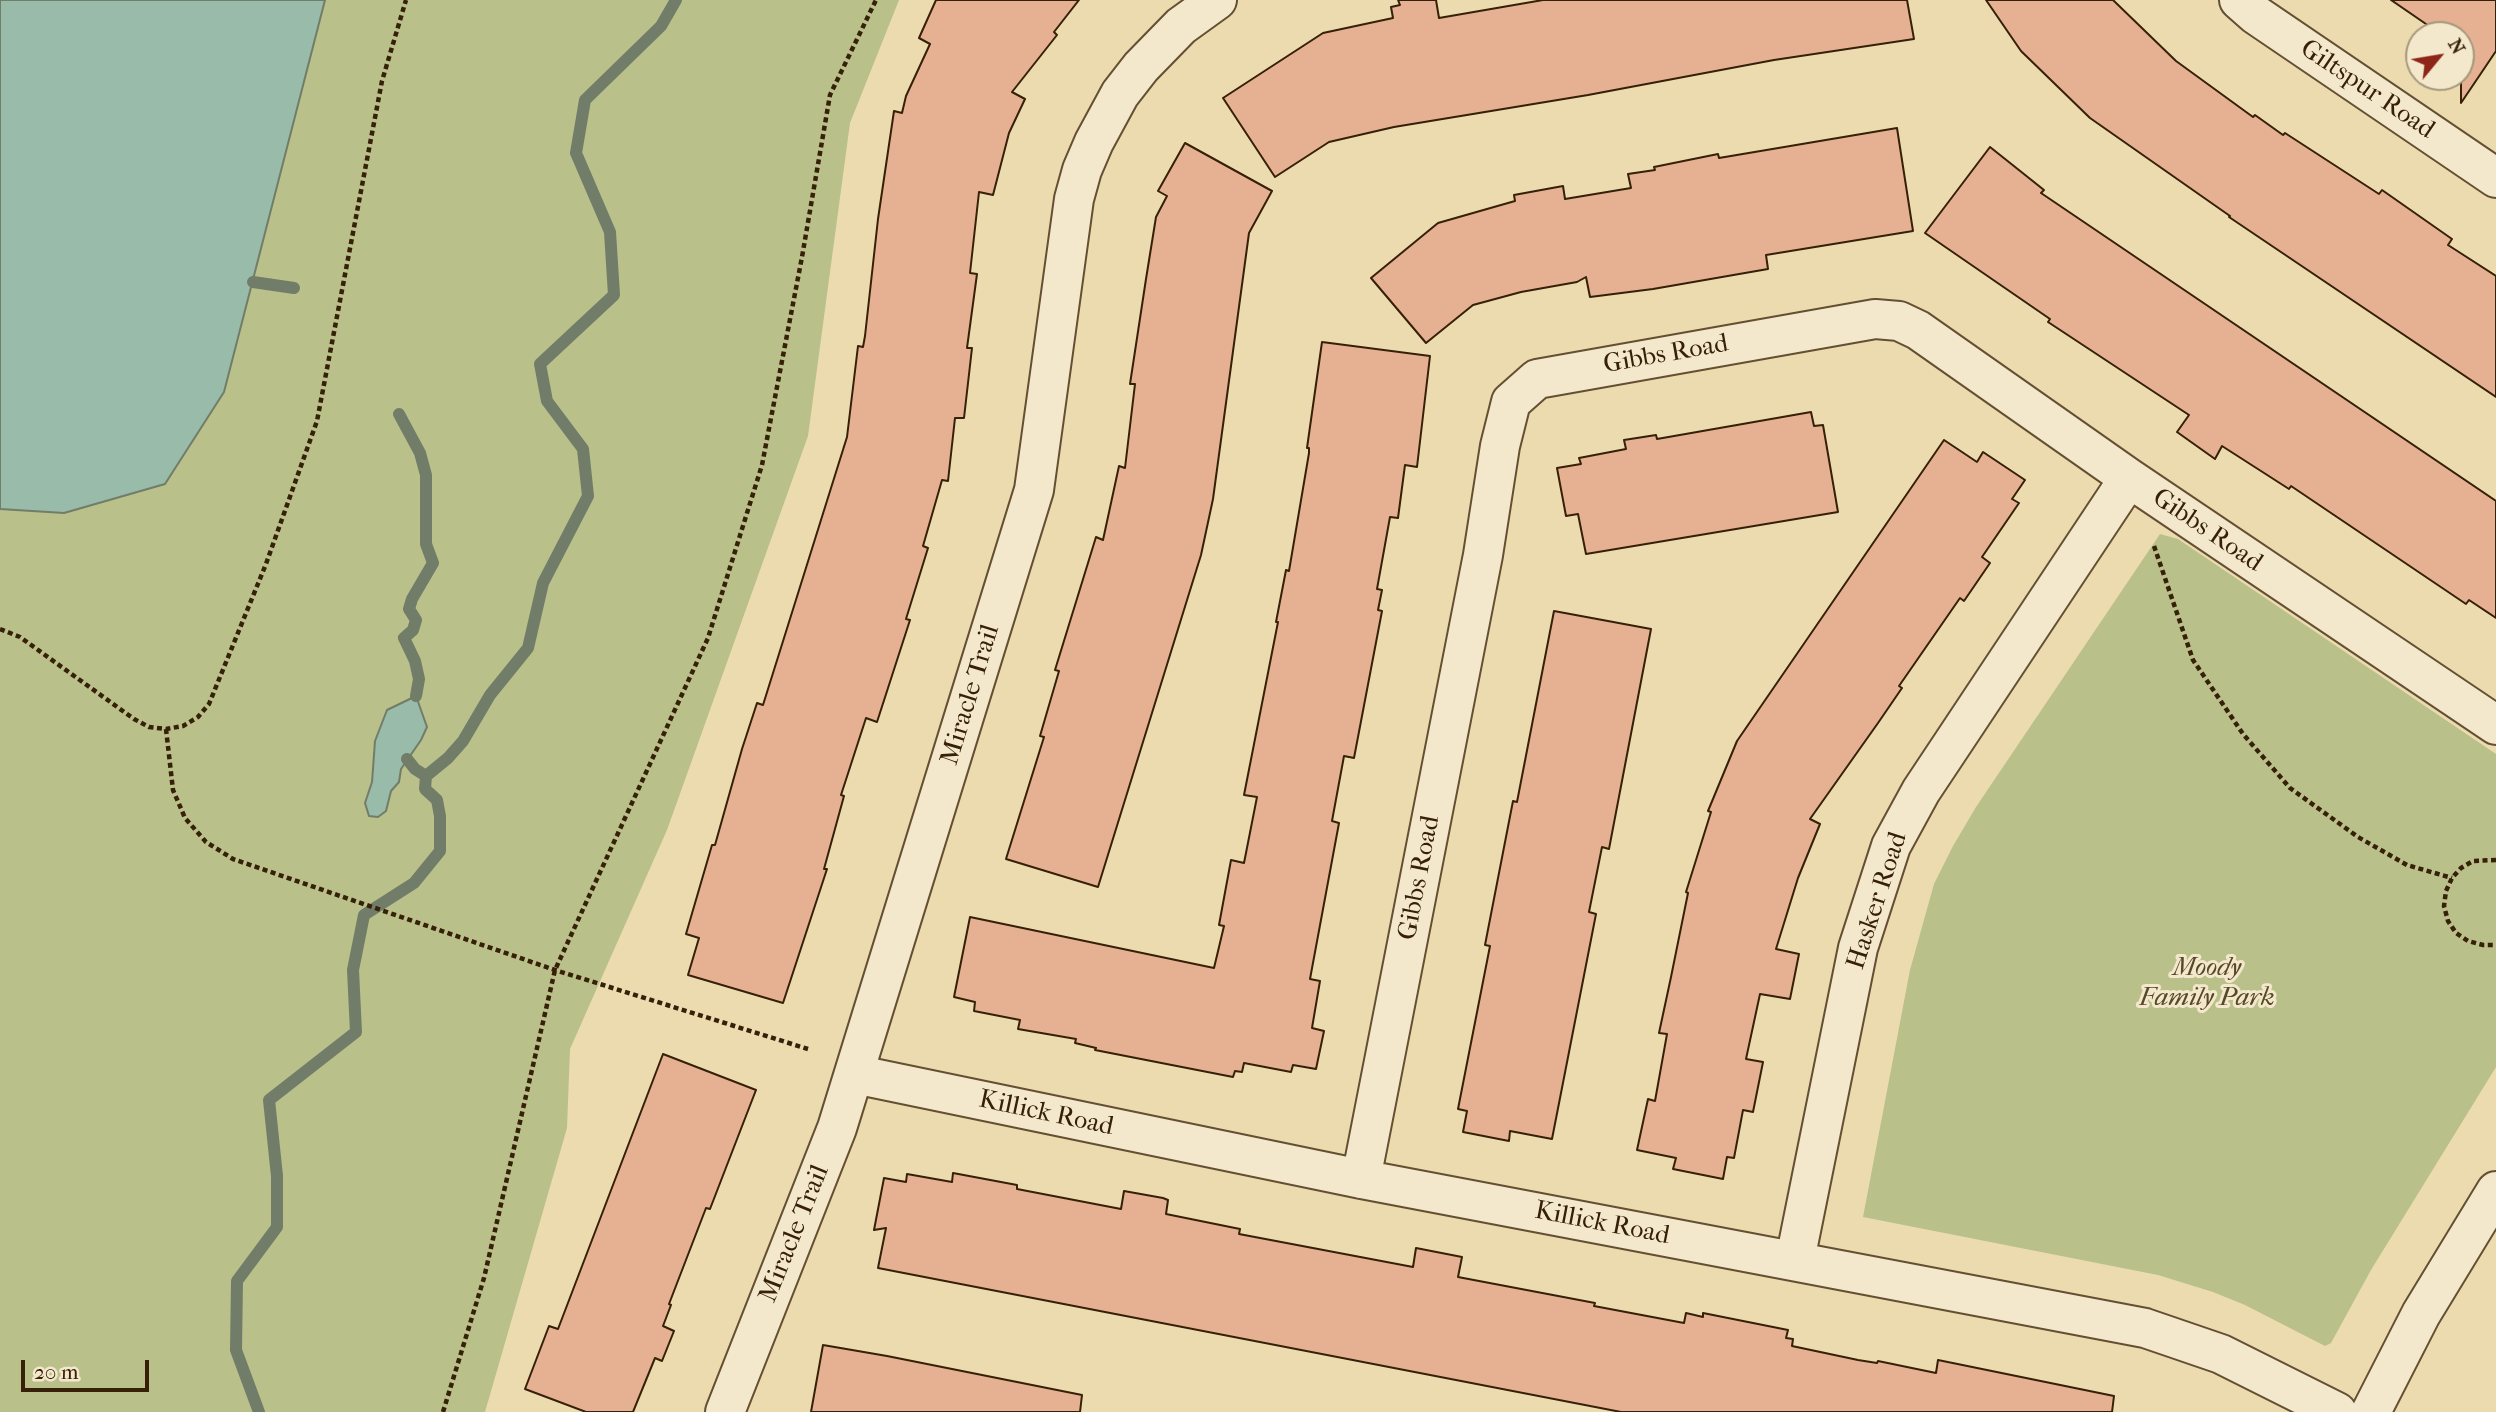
<!DOCTYPE html>
<html>
<head>
<meta charset="utf-8">
<style>
  body { margin:0 }
  #map { position:relative; width:2496px; height:1412px; overflow:hidden; background:#ecdbaf; font-family:"IM FELL French Canon",serif }
  canvas { display:block }
  .north { position:absolute; left:2405px; top:21px; width:70px; height:70px; box-sizing:border-box; background:#f3e8cb; border:2px solid #a7987d; border-radius:50%; rotate:60deg; font-size:19px; font-weight:700; line-height:28px; text-align:center; color:#362008 }
  .north::after { content:''; display:block; margin:auto; width:24px; height:32px; background:#8f2418; clip-path:polygon(50% 0,100% 100%,50% 72%,0 100%) }
  .scale { position:absolute; left:21px; top:1360px; width:128px; height:32px; box-sizing:border-box; border:4px solid #362008; border-top:0; padding-left:9px; font-size:21px; line-height:24px; white-space:nowrap; color:#362008; -webkit-text-stroke:5px #f3e8cb; paint-order:stroke }
</style>
</head>
<body>
<div id="map">
<canvas width="2496" height="1412"></canvas>
<div class="north">N</div>
<div class="scale">20 m</div>
</div>
<script>
const context = document.querySelector('canvas').getContext('2d');
context.lineJoin = 'round';
function paint(path, color) { context.fillStyle = color; context.fill(path, 'evenodd'); }
const poly = rows => new Path2D(rows.map(r => 'M' + r).join(''));
function stroke(path, color, width, dash) { context.strokeStyle = color; context.lineWidth = width; context.lineCap = dash ? 'butt' : 'round'; context.setLineDash(dash || []); context.stroke(path); }
function drawText(font, color, halo, rows, align = 'center') {
  context.font = font + ' "IM FELL French Canon",serif'; context.lineWidth = 6; context.setLineDash([]); context.textBaseline = 'middle'; context.strokeStyle = halo; context.fillStyle = color; for (const [text, x, y, turn = 0] of rows) {
    context.save(); context.translate(x, y); context.rotate((+turn || 0) * Math.PI / 180); context.textAlign = isNaN(turn) ? turn : align; if (halo) context.strokeText(text, 0, 0); context.fillText(text, 0, 0); context.restore();
  }
}
paint(poly([
  [0,0,899,0,850,123,808,436,667,830,570,1049,567,1128,485,1412,0,1412],
  [2160,534,2178,539,2496,754,2496,1067,2371,1270,2331,1343,2325,1346,2245,1305,2213,1292,2158,1275,1863,1217,1910,970,1934,884,1953,846,1976,807]
]), '#b9c08a');
const water = poly([
  [0,0,325,0,224,392,165,484,64,513,0,509,0,0],
  [416,696,427,727,421,740,401,769,399,782,391,791,386,811,378,817,369,816,365,803,372,782,375,741,387,710,416,696]
]);
paint(water, '#99bba9');
stroke(water, '#717d69', 2);
stroke(poly([
  [253,282,294,288],
  [399,414,420,453,426,475,426,544,433,563,412,599,409,609,416,620,413,630,404,638,415,661,419,679,416,696],
  [407,759,415,769,426,776],
  [259,1412,236,1350,237,1281,277,1227,277,1176,269,1100,356,1032,353,970,364,915,414,883,440,851,440,816,437,800,425,789,426,776,448,758,463,741,490,695,528,648,543,583,588,496,583,449,547,401,540,364,614,295,610,232,576,153,585,100,661,26,676,0]
]), '#717d69', 12);
const building = poly([
  [936,0,1079,0,1054,32,1057,35,1012,92,1025,99,1009,133,993,195,979,192,970,273,977,274,967,348,972,348,964,418,955,418,948,481,942,480,923,546,928,548,906,619,910,620,877,722,866,718,841,795,844,796,824,869,827,869,783,1003,688,975,699,938,686,934,712,845,715,845,742,749,757,703,763,705,847,437,858,346,863,347,865,336,878,219,894,111,902,113,906,96,930,44,919,38,936,0],
  [1398,0,1436,0,1439,18,1543,0,1907,0,1914,39,1774,60,1588,95,1394,127,1329,142,1275,177,1223,98,1323,33,1393,18,1391,7,1400,5,1398,0],
  [1986,0,2113,0,2176,61,2253,117,2255,115,2283,135,2285,133,2379,194,2382,190,2452,239,2448,245,2496,276,2496,397,2229,217,2230,216,2090,118,2021,51,1986,0],
  [2391,0,2496,0,2496,51,2461,103,2461,35,2442,35,2391,0],
  [1897,128,1913,231,1766,255,1768,269,1653,289,1590,297,1586,277,1577,282,1521,292,1473,305,1426,343,1371,278,1438,223,1515,201,1514,195,1563,186,1565,199,1631,188,1628,174,1655,170,1654,167,1718,154,1719,158,1897,128],
  [1185,143,1272,191,1249,233,1213,499,1201,555,1098,887,1006,859,1044,737,1040,736,1059,671,1055,670,1096,537,1103,540,1119,466,1125,468,1135,384,1130,384,1146,279,1156,217,1167,196,1158,191,1185,143],
  [1990,147,2044,190,2041,193,2496,501,2496,618,2469,600,2466,604,2291,486,2289,489,2222,446,2215,459,2177,432,2189,415,2048,322,2050,319,1925,233,1990,147],
  [1322,342,1430,356,1417,467,1405,465,1398,518,1390,517,1377,589,1382,590,1378,610,1382,611,1354,758,1344,756,1332,821,1339,823,1310,979,1320,981,1312,1028,1324,1031,1316,1069,1293,1065,1291,1072,1244,1063,1242,1072,1235,1071,1233,1077,1095,1050,1096,1048,1075,1043,1076,1039,1018,1029,1020,1020,974,1011,975,1002,954,997,970,917,1214,968,1224,926,1219,925,1231,860,1244,863,1257,797,1244,795,1278,622,1276,622,1286,570,1289,571,1309,453,1309,448,1307,448,1322,342],
  [1811,412,1814,426,1823,425,1838,512,1586,554,1578,514,1566,516,1557,468,1581,464,1579,458,1626,449,1624,440,1656,435,1657,439,1811,412],
  [1944,440,1977,462,1983,452,2025,480,2012,499,2019,503,1982,557,1990,563,1964,601,1960,598,1899,686,1902,688,1878,723,1810,819,1820,824,1798,878,1776,949,1799,954,1790,999,1760,994,1746,1059,1763,1062,1753,1112,1743,1110,1734,1158,1727,1157,1723,1179,1673,1169,1676,1158,1637,1150,1648,1099,1655,1101,1667,1034,1659,1033,1671,977,1688,893,1686,892,1711,812,1708,811,1737,741,1944,440],
  [1554,611,1651,629,1609,849,1602,847,1589,912,1596,914,1552,1139,1510,1131,1509,1141,1463,1132,1467,1111,1458,1109,1490,946,1485,945,1513,801,1517,802,1554,611],
  [663,1054,756,1090,710,1209,706,1208,669,1304,671,1305,663,1326,674,1331,662,1361,655,1358,633,1412,586,1412,525,1389,549,1326,558,1329,663,1054],
  [953,1173,1017,1185,1017,1189,1121,1209,1124,1191,1163,1198,1168,1200,1166,1214,1240,1229,1239,1234,1413,1267,1416,1248,1462,1257,1458,1277,1595,1303,1594,1306,1684,1323,1686,1313,1703,1317,1703,1313,1788,1330,1786,1338,1793,1339,1792,1346,1858,1360,1877,1363,1878,1361,1936,1373,1938,1360,2114,1396,2112,1412,1621,1412,878,1268,886,1228,874,1230,884,1178,906,1182,907,1174,952,1182,953,1173],
  [823,1345,887,1356,1082,1395,1080,1412,811,1412,823,1345]
]);
paint(building, '#e6b192');
stroke(building, '#362008', 2);
const minor = poly([
  [2239,0,2256,15,2496,178],
  [854,1074,1361,1179,2145,1328,2221,1354,2337,1412],
  [1361,1179,1483,555,1500,446,1511,402,1537,379,1875,319,1899,321,1918,330,2129,478,2496,725],
  [1795,1260,1858,948,1891,846,1921,791,2129,478],
  [725,1412,837,1128,1034,490,1074,199,1082,170,1094,142,1120,94,1141,67,1181,26,1217,0]
]);
const tertiary = poly([
  [2371,1412,2421,1314,2496,1191]
]);
stroke(minor, '#644f32', 42);
stroke(tertiary, '#644f32', 42);
stroke(poly([
  [2154,546,2193,660,2243,734,2290,788,2358,837,2407,865,2452,878],
  [0,629,20,637,134,719,149,727,166,729,183,726,198,717,209,704,266,564,317,421,382,81,406,0],
  [166,729,173,790,185,818,206,842,233,859,555,970,808,1049],
  [2496,860,2473,861,2461,868,2452,878,2446,891,2444,906,2448,921,2456,933,2468,941,2483,945,2496,945],
  [443,1412,484,1278,555,970,708,638,762,465,802,257,830,95,876,0]
]), '#362008', 4.5, [5, 3.5]);
stroke(minor, '#f3e8cb', 38);
stroke(tertiary, '#f3e8cb', 38);
drawText('26px', '#362008', '#f3e8cb', [
  ["Giltspur Road",2367,90,34],
  ["Gibbs Road",1666,355,-10],
  ["Gibbs Road",2207,531,34],
  ["Miracle Trail",971,695,-73],
  ["Gibbs Road",1420,878,-79],
  ["Hasker Road",1878,901,-72],
  ["Killick Road",1046,1114,12],
  ["Killick Road",1602,1224,11],
  ["Miracle Trail",795,1234,-68]
]);
drawText('italic 26px', '#574828', '#f3e8cb', [
  ["Moody",2207,969],
  ["Family Park",2207,999]
]);
</script>
</body>
</html>
